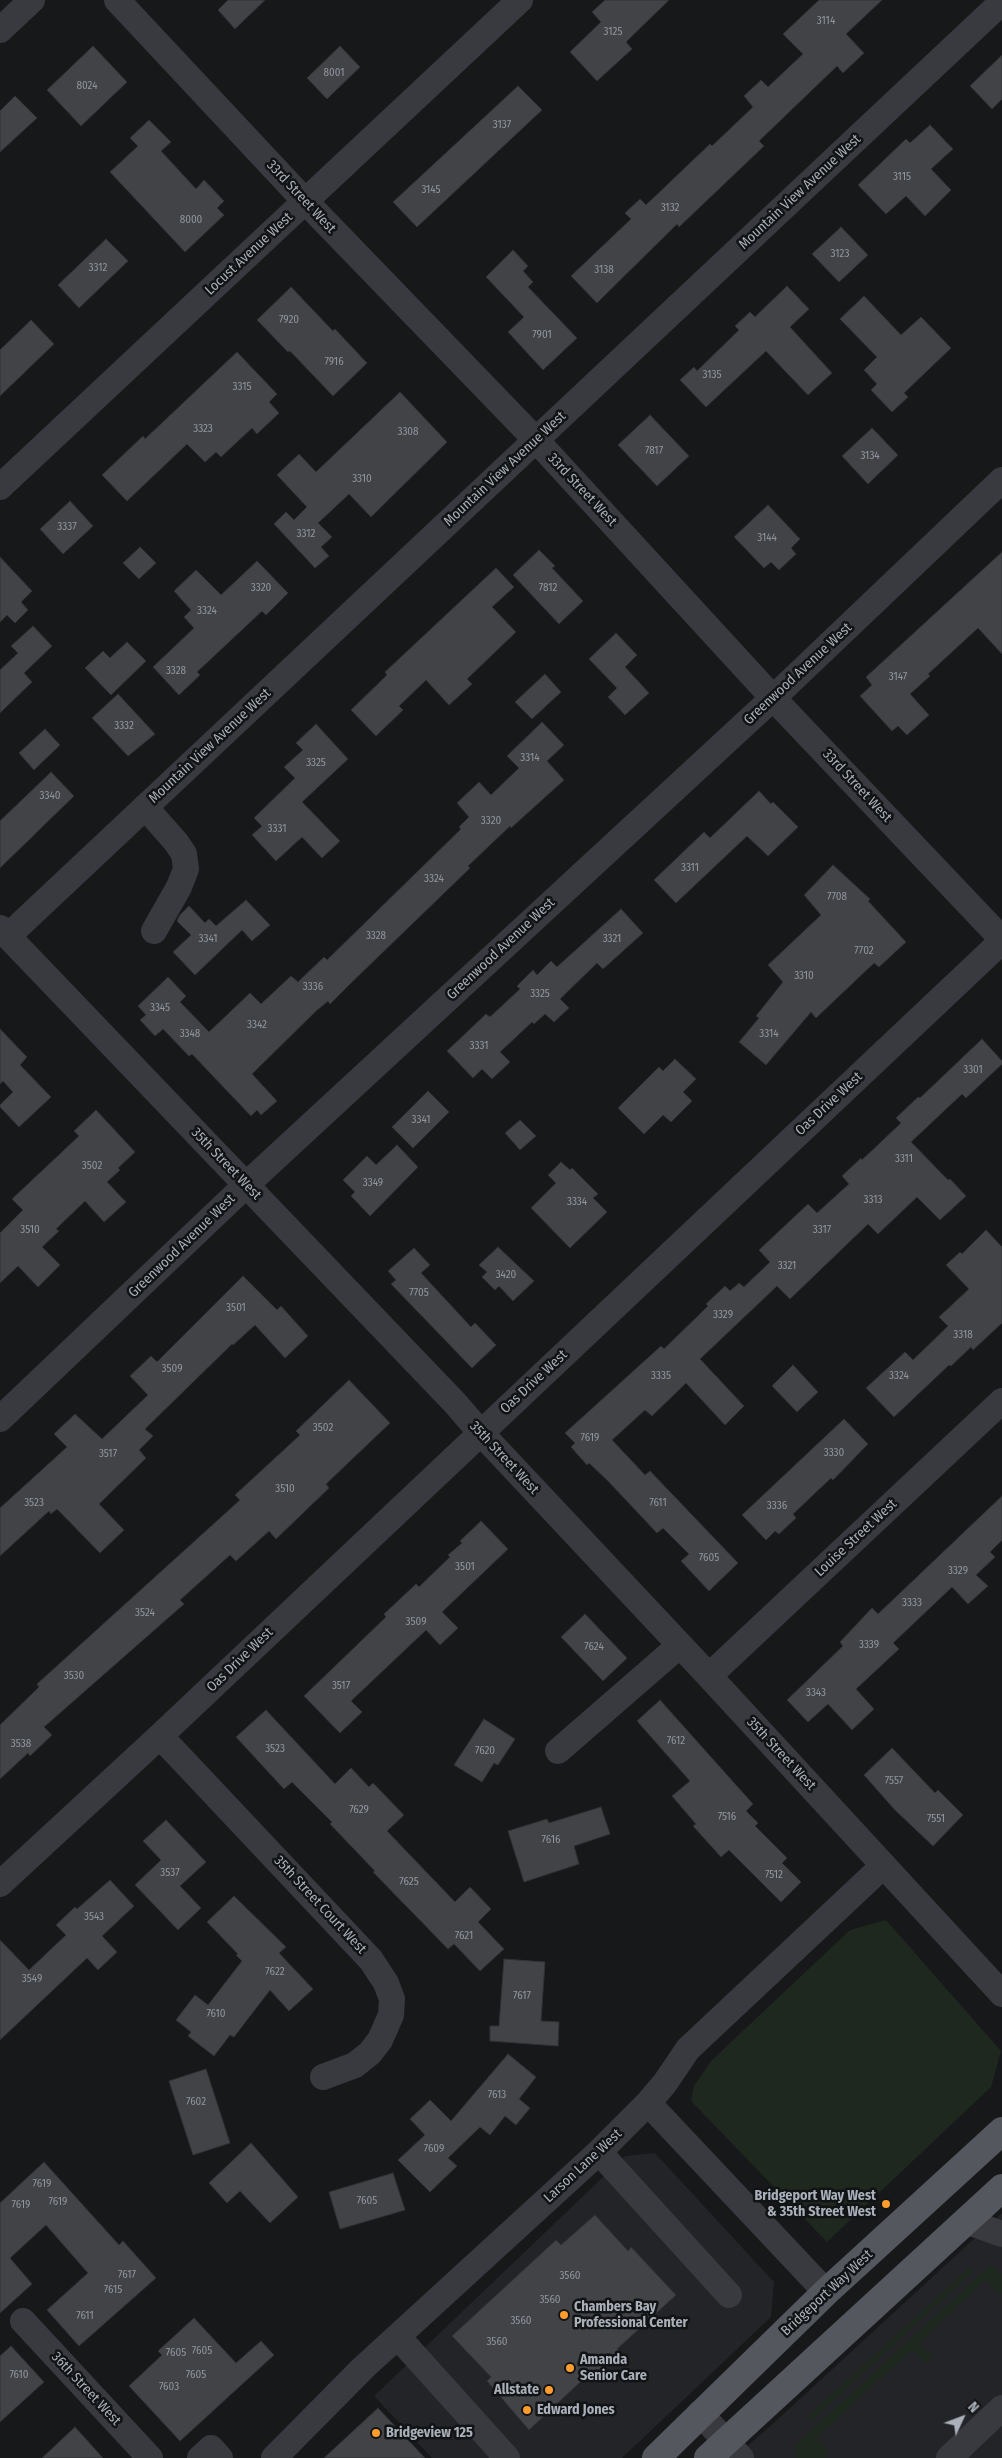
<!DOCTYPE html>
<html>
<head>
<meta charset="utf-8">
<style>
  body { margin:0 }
  #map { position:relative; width:1002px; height:2458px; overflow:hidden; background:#17181a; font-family:"Fira Sans Condensed",sans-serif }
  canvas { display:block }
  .north { position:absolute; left:937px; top:2393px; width:50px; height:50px; -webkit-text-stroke:4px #121315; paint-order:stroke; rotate:47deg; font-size:14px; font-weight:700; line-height:20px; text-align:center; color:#a9b0ba }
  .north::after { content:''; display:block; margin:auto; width:18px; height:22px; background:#a9b0ba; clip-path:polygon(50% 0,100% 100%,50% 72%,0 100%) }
</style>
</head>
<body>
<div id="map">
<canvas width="1002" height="2458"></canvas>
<div class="north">N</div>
</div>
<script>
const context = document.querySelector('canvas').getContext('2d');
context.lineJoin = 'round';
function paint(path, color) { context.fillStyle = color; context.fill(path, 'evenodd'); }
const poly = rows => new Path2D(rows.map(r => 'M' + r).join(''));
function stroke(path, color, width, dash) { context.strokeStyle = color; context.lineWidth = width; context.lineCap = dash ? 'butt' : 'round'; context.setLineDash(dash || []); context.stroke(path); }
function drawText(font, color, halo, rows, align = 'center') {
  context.font = font + ' "Fira Sans Condensed",sans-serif'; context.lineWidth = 5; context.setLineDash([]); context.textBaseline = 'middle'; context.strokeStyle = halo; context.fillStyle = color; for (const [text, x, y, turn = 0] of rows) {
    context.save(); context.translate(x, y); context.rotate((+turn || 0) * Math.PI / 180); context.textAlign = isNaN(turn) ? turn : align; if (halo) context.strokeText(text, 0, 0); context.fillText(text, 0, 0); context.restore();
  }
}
paint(poly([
  [655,2153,774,2282,771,2317,622,2458,432,2458,374,2396,625,2156],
  [1002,2213,1002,2458,734,2458,777,2420]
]), '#232427');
paint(poly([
  [886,1920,1001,2051,991,2087,827,2242,691,2101,694,2086,711,2061,850,1930],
  [991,2264,1002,2277,1002,2291,997,2293,985,2280,919,2343,932,2356,930,2360,926,2363,912,2350,817,2438,829,2452,825,2458,795,2458,796,2444],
  [969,2268,974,2271,811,2421,808,2416]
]), '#1f281f');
const building = poly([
  [228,0,265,0,235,29,218,10,228,0],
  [605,0,669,0,626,42,632,49,597,81,570,52,601,22,592,12,605,0],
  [819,0,882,0,846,34,864,53,843,73,837,66,759,141,764,146,679,227,677,224,597,303,571,276,631,219,625,213,640,199,646,205,710,144,712,146,753,107,744,96,761,80,768,87,803,54,783,34,819,0],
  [93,46,127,82,81,126,47,90,93,46],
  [340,46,360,67,327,99,307,78,340,46],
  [1002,55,1002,99,992,109,970,86,1002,55],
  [518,86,542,110,417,227,393,202,518,86],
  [15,96,37,118,0,152,0,111,15,96],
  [149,120,171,142,161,151,196,189,204,180,224,201,217,208,224,215,185,252,110,172,138,146,130,138,149,120],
  [930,125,953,149,931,169,951,190,925,216,906,196,886,214,858,185,906,139,910,143,930,125],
  [841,227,868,255,839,282,812,254,841,227],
  [106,239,128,261,79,308,58,285,106,239],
  [513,250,528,266,523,271,533,282,528,287,577,338,543,370,508,332,524,317,486,277,513,250],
  [787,286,809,309,790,327,832,373,808,395,766,351,706,407,680,380,694,367,697,371,739,330,735,326,750,312,755,317,787,286],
  [291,287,333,331,335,329,367,363,333,396,290,351,288,352,257,320,291,287],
  [864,296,901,335,921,317,951,348,904,393,908,397,892,412,871,390,877,384,864,370,877,357,840,319,864,296],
  [31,320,54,344,0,396,0,350,31,320],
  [237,352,277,394,269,402,279,413,257,434,252,428,221,457,216,452,205,462,187,444,127,501,102,475,143,436,145,439,237,352],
  [400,392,447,442,371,517,349,494,318,523,332,537,321,547,329,556,315,568,274,524,286,512,294,520,307,507,277,475,299,454,316,472,400,392],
  [650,415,689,456,657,486,618,445,650,415],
  [872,428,898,455,868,484,842,456,872,428],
  [70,501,93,526,63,554,40,529,70,501],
  [768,505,800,539,791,548,796,554,779,570,771,562,764,568,734,537,768,505],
  [140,547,156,563,139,579,123,563,140,547],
  [539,550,555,566,552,568,583,601,559,624,513,575,539,550],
  [1002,552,1002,654,978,628,928,674,930,676,910,694,929,715,907,735,898,726,892,731,860,696,872,685,866,677,1002,552],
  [0,557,32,591,21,602,28,610,15,623,7,615,0,622,0,557],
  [257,561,288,593,266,615,262,611,197,672,200,675,179,695,153,667,194,628,184,617,191,610,174,591,196,570,221,595,257,561],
  [496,568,514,587,492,607,516,632,467,679,472,684,449,705,426,680,399,706,403,710,376,736,351,710,387,675,385,672,496,568],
  [33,626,52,646,24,673,32,682,0,713,0,670,18,653,11,646,33,626],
  [616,633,637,655,625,667,649,693,625,715,608,697,617,688,589,659,616,633],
  [127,642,146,661,111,695,85,668,103,651,110,658,127,642],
  [545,674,561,692,532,719,515,702,545,674],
  [118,694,155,734,128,756,92,718,118,694],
  [542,722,564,745,547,761,564,780,511,828,510,826,468,866,470,868,350,984,330,1004,328,1001,316,1011,252,1074,277,1101,261,1115,257,1110,251,1116,192,1054,189,1056,163,1029,155,1036,140,1020,146,1015,138,1006,168,977,186,996,180,1002,209,1032,250,993,261,1004,291,976,298,982,324,957,327,960,461,829,459,827,469,817,457,803,479,782,491,795,519,768,507,756,542,722],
  [316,724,348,759,302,802,340,841,322,858,302,837,276,861,252,835,262,826,254,818,295,778,284,767,303,750,296,743,316,724],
  [45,729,60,745,34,770,19,753,45,729],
  [51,772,74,796,0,868,0,821,51,772],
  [759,791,771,804,773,802,798,827,768,856,747,836,676,903,654,880,704,832,710,838,759,791],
  [833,865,870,899,868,901,906,942,879,967,874,963,816,1018,811,1012,766,1065,739,1042,759,1018,756,1016,783,982,768,965,821,915,804,895,833,865],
  [246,900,270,925,252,941,242,930,195,975,173,952,191,935,177,921,180,915,189,906,205,923,209,919,216,926,246,900],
  [621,909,643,933,603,969,597,963,560,999,569,1008,554,1022,545,1014,534,1024,532,1022,500,1052,510,1062,492,1079,482,1069,473,1078,447,1051,486,1014,490,1017,520,989,517,986,533,970,537,975,551,961,557,967,621,909],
  [0,1029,27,1057,20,1065,51,1097,19,1127,0,1107,0,1105,13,1092,3,1081,0,1084,0,1029],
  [982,1039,1002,1061,1002,1064,966,1098,962,1094,911,1142,948,1180,950,1179,966,1196,940,1220,917,1197,878,1234,868,1224,790,1299,777,1286,700,1359,744,1406,725,1425,686,1383,652,1416,645,1410,612,1440,645,1475,650,1471,738,1563,709,1591,681,1561,689,1554,663,1528,657,1533,607,1480,589,1463,587,1465,571,1447,575,1443,565,1433,661,1346,664,1349,708,1306,706,1304,725,1286,730,1291,739,1283,744,1287,770,1262,759,1250,808,1204,817,1213,849,1184,842,1176,861,1158,862,1160,901,1123,896,1118,918,1097,920,1098,982,1039],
  [675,1059,696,1079,683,1092,692,1101,671,1122,663,1115,644,1134,618,1108,659,1067,663,1071,675,1059],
  [428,1091,449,1112,413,1148,392,1127,428,1091],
  [96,1110,135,1152,118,1168,120,1170,107,1182,126,1202,104,1222,85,1201,56,1229,59,1231,42,1247,60,1265,38,1287,18,1266,0,1283,0,1233,23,1210,12,1199,79,1136,74,1131,96,1110],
  [520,1120,536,1136,520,1150,505,1133,520,1120],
  [397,1145,418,1167,370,1216,351,1196,355,1192,343,1180,367,1156,376,1165,397,1145],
  [561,1162,570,1170,572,1168,598,1194,593,1198,607,1212,570,1248,531,1208,556,1183,548,1175,561,1162],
  [986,1230,1002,1247,1002,1323,973,1350,971,1347,951,1366,949,1365,894,1417,866,1388,905,1352,913,1360,948,1326,939,1317,969,1289,946,1265,960,1252,962,1254,986,1230],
  [498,1247,534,1281,513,1301,499,1286,495,1290,482,1277,487,1272,479,1265,498,1247],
  [414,1248,430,1265,421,1273,471,1327,475,1323,496,1345,472,1368,391,1284,396,1280,388,1271,414,1248],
  [243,1276,277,1310,281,1306,308,1336,285,1358,255,1325,233,1345,232,1344,145,1429,153,1436,139,1450,146,1458,99,1504,124,1530,100,1553,57,1509,51,1514,49,1511,0,1556,0,1508,67,1447,54,1434,75,1414,102,1439,148,1395,130,1376,151,1356,157,1362,243,1276],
  [793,1365,818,1392,797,1412,772,1386,793,1365],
  [349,1380,390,1423,326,1484,329,1488,276,1539,269,1531,236,1561,230,1555,180,1600,184,1604,44,1727,52,1735,30,1756,28,1753,0,1779,0,1725,39,1687,37,1684,240,1500,235,1495,300,1435,296,1431,349,1380],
  [844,1419,868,1444,833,1480,831,1478,793,1514,796,1518,779,1534,775,1531,766,1540,742,1515,844,1419],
  [1002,1496,1002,1540,990,1552,995,1557,976,1575,988,1586,968,1604,952,1587,893,1643,899,1649,856,1689,874,1709,852,1730,828,1704,808,1722,787,1700,843,1646,840,1642,872,1608,878,1614,1002,1496],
  [481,1521,508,1549,442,1612,458,1628,440,1645,426,1630,351,1701,362,1712,340,1733,304,1696,386,1617,384,1614,416,1584,419,1587,450,1557,448,1555,462,1543,460,1541,481,1521],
  [585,1614,627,1658,603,1681,561,1637,585,1614],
  [660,1700,753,1804,746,1811,758,1823,755,1826,787,1858,782,1863,801,1882,781,1902,729,1850,721,1857,693,1826,696,1824,672,1796,690,1781,637,1721,660,1700],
  [266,1710,335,1784,351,1768,369,1787,373,1783,404,1815,387,1831,455,1902,470,1887,491,1909,478,1922,504,1949,480,1971,454,1944,448,1949,373,1872,375,1871,330,1824,332,1822,292,1782,284,1789,236,1737,266,1710],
  [484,1719,515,1739,498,1765,494,1763,482,1782,454,1765,484,1719],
  [892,1748,935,1793,938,1790,963,1815,933,1846,895,1810,864,1775,892,1748],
  [601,1807,610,1834,574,1846,579,1864,524,1882,508,1831,547,1819,549,1823,601,1807],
  [166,1820,206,1862,180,1886,201,1908,178,1930,135,1885,161,1860,143,1841,166,1820],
  [110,1880,134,1906,102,1936,117,1952,98,1970,87,1958,0,2040,0,1940,29,1970,66,1935,56,1925,75,1907,77,1909,110,1880],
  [234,1896,286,1947,279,1953,313,1989,289,2011,270,1990,234,2037,230,2035,214,2056,188,2036,191,2032,176,2020,195,1995,208,2005,242,1961,236,1955,238,1954,207,1922,234,1896],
  [504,1959,545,1962,541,2021,559,2022,558,2046,490,2041,490,2026,499,2026,504,1959],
  [508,2054,536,2077,519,2099,530,2108,516,2125,505,2116,490,2135,480,2127,448,2158,457,2166,430,2192,398,2160,425,2135,410,2119,430,2100,451,2121,508,2054],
  [206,2069,230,2143,193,2155,169,2081,206,2069],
  [251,2143,298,2197,270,2223,240,2191,227,2203,209,2183,251,2143],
  [44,2162,119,2245,123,2241,156,2278,79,2346,47,2310,88,2273,46,2225,10,2258,32,2284,0,2313,0,2203,44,2162],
  [393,2173,405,2210,340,2229,329,2192,393,2173],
  [595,2215,628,2251,631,2247,676,2295,617,2349,619,2351,595,2374,592,2371,529,2430,487,2381,491,2377,452,2336,556,2240,561,2245,595,2215],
  [194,2318,236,2363,261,2341,274,2355,180,2441,129,2386,162,2355,158,2351,194,2318],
  [11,2346,44,2382,0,2422,0,2356,11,2346],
  [378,2408,425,2458,324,2458,378,2408],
  [75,2427,103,2458,42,2458,75,2427]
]);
paint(building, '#414347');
stroke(building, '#313236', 1);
stroke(poly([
  [117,0,305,201,536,440,773,698,1002,939],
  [0,30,32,0],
  [0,487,520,0],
  [145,807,176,842,184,854,186,869,179,887,154,931],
  [0,928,455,1403,480,1432,709,1676,1002,1994],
  [8,936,1002,2],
  [0,1419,246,1185,773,698,1002,480],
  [709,1676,1002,1401],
  [160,1736,371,1960,386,1983,392,1999,391,2015,380,2040,370,2053,355,2065,323,2077],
  [558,1751,680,1645],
  [0,1884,160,1736,1002,941],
  [648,2103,826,2292],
  [599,2152,729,2295],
  [966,2221,1002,2234],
  [23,2321,150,2458],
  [398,2337,507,2458],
  [700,2413,741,2458],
  [200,2458,211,2448,220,2458],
  [274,2458,363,2368,599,2152,648,2103,665,2083,688,2049,883,1866],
  [949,2458,1002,2408]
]), '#383a3f', 26);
stroke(poly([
  [656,2458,826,2292,1002,2131],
  [708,2458,1002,2188]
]), '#54575e', 28);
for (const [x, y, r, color] of [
  [886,2204,5,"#fe9c2c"],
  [564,2315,5,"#fe9c2c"],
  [570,2368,5,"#fe9c2c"],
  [549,2390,5,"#fe9c2c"],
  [527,2410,5,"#fe9c2c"],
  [376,2433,5,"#fe9c2c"]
]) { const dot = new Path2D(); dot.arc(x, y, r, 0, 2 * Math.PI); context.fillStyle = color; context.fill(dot); stroke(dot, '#121315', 2); }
drawText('11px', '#8f959d', null, [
  ["3114",826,21],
  ["3125",613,32],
  ["8001",334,73],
  ["8024",87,86],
  ["3137",502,125],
  ["3115",902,177],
  ["3145",431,190],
  ["3132",670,208],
  ["8000",191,220],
  ["3123",840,254],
  ["3312",98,268],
  ["3138",604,270],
  ["7920",289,320],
  ["7901",542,335],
  ["7916",334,362],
  ["3135",712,375],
  ["3315",242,387],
  ["3323",203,429],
  ["3308",408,432],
  ["7817",654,451],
  ["3134",870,456],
  ["3310",362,479],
  ["3337",67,527],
  ["3312",306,534],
  ["3144",767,538],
  ["3320",261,588],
  ["7812",548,588],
  ["3324",207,611],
  ["3328",176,671],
  ["3147",898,677],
  ["3332",124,726],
  ["3314",530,758],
  ["3325",316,763],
  ["3340",50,796],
  ["3320",491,821],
  ["3331",277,829],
  ["3311",690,868],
  ["3324",434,879],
  ["7708",837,897],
  ["3328",376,936],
  ["3341",208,939],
  ["3321",612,939],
  ["7702",864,951],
  ["3310",804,976],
  ["3336",313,987],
  ["3325",540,994],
  ["3345",160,1008],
  ["3342",257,1025],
  ["3348",190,1034],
  ["3314",769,1034],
  ["3331",479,1046],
  ["3301",973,1070],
  ["3341",421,1120],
  ["3311",904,1159],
  ["3502",92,1166],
  ["3349",373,1183],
  ["3313",873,1200],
  ["3334",577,1202],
  ["3510",30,1230],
  ["3317",822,1230],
  ["3321",787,1266],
  ["3420",506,1275],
  ["7705",419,1293],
  ["3501",236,1308],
  ["3329",723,1315],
  ["3318",963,1335],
  ["3509",172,1369],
  ["3335",661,1376],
  ["3324",899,1376],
  ["3502",323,1428],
  ["7619",590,1438],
  ["3330",834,1453],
  ["3517",108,1454],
  ["3510",285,1489],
  ["3523",34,1503],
  ["7611",658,1503],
  ["3336",777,1506],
  ["7605",709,1558],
  ["3501",465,1567],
  ["3329",958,1571],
  ["3333",912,1603],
  ["3524",145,1613],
  ["3509",416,1622],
  ["3339",869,1645],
  ["7624",594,1647],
  ["3530",74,1676],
  ["3517",341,1686],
  ["3343",816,1693],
  ["7612",676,1741],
  ["3538",21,1744],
  ["3523",275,1749],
  ["7620",485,1751],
  ["7557",894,1781],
  ["7629",359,1810],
  ["7516",727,1817],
  ["7551",936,1819],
  ["7616",551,1840],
  ["3537",170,1873],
  ["7512",774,1875],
  ["7625",409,1882],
  ["3543",94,1917],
  ["7621",464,1936],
  ["7622",275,1972],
  ["3549",32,1979],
  ["7617",522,1996],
  ["7610",216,2014],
  ["7613",497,2095],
  ["7602",196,2102],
  ["7609",434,2149],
  ["7619",42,2184],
  ["7605",367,2201],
  ["7619",58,2202],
  ["7619",21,2205],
  ["7617",127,2275],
  ["3560",570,2276],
  ["7615",113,2290],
  ["3560",550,2300],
  ["7611",85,2316],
  ["3560",521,2321],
  ["3560",497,2342],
  ["7605",202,2351],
  ["7605",176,2353],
  ["7610",19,2375],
  ["7605",196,2375],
  ["7603",169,2387]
]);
drawText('14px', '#a9b0ba', '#121315', [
  ["Mountain View Avenue West",800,192,-43],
  ["33rd Street West",301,197,47],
  ["Locust Avenue West",249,254,-43],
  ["Mountain View Avenue West",505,469,-43],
  ["33rd Street West",582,490,47],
  ["Greenwood Avenue West",798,674,-43],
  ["Mountain View Avenue West",210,746,-43],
  ["33rd Street West",857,786,47],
  ["Greenwood Avenue West",501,949,-43],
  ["Oas Drive West",829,1104,-43],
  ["35th Street West",226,1164,46],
  ["Greenwood Avenue West",182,1246,-44],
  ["Oas Drive West",534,1382,-43],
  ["35th Street West",504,1458,47],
  ["Louise Street West",856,1538,-43],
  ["Oas Drive West",240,1660,-44],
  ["35th Street West",781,1754,47],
  ["35th Street Court West",320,1905,47],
  ["Larson Lane West",583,2166,-43],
  ["Bridgeport Way West",827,2293,-43],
  ["36th Street West",86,2389,47]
]);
drawText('bold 14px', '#a9b0ba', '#121315', [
  ["Bridgeport Way West",876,2196,"right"],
  ["& 35th Street West",876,2212,"right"],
  ["Chambers Bay",574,2307],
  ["Professional Center",574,2323],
  ["Amanda",580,2360],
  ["Senior Care",580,2376],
  ["Allstate",539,2390,"right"],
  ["Edward Jones",537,2410],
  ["Bridgeview 125",386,2433]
], 'left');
</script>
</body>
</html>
